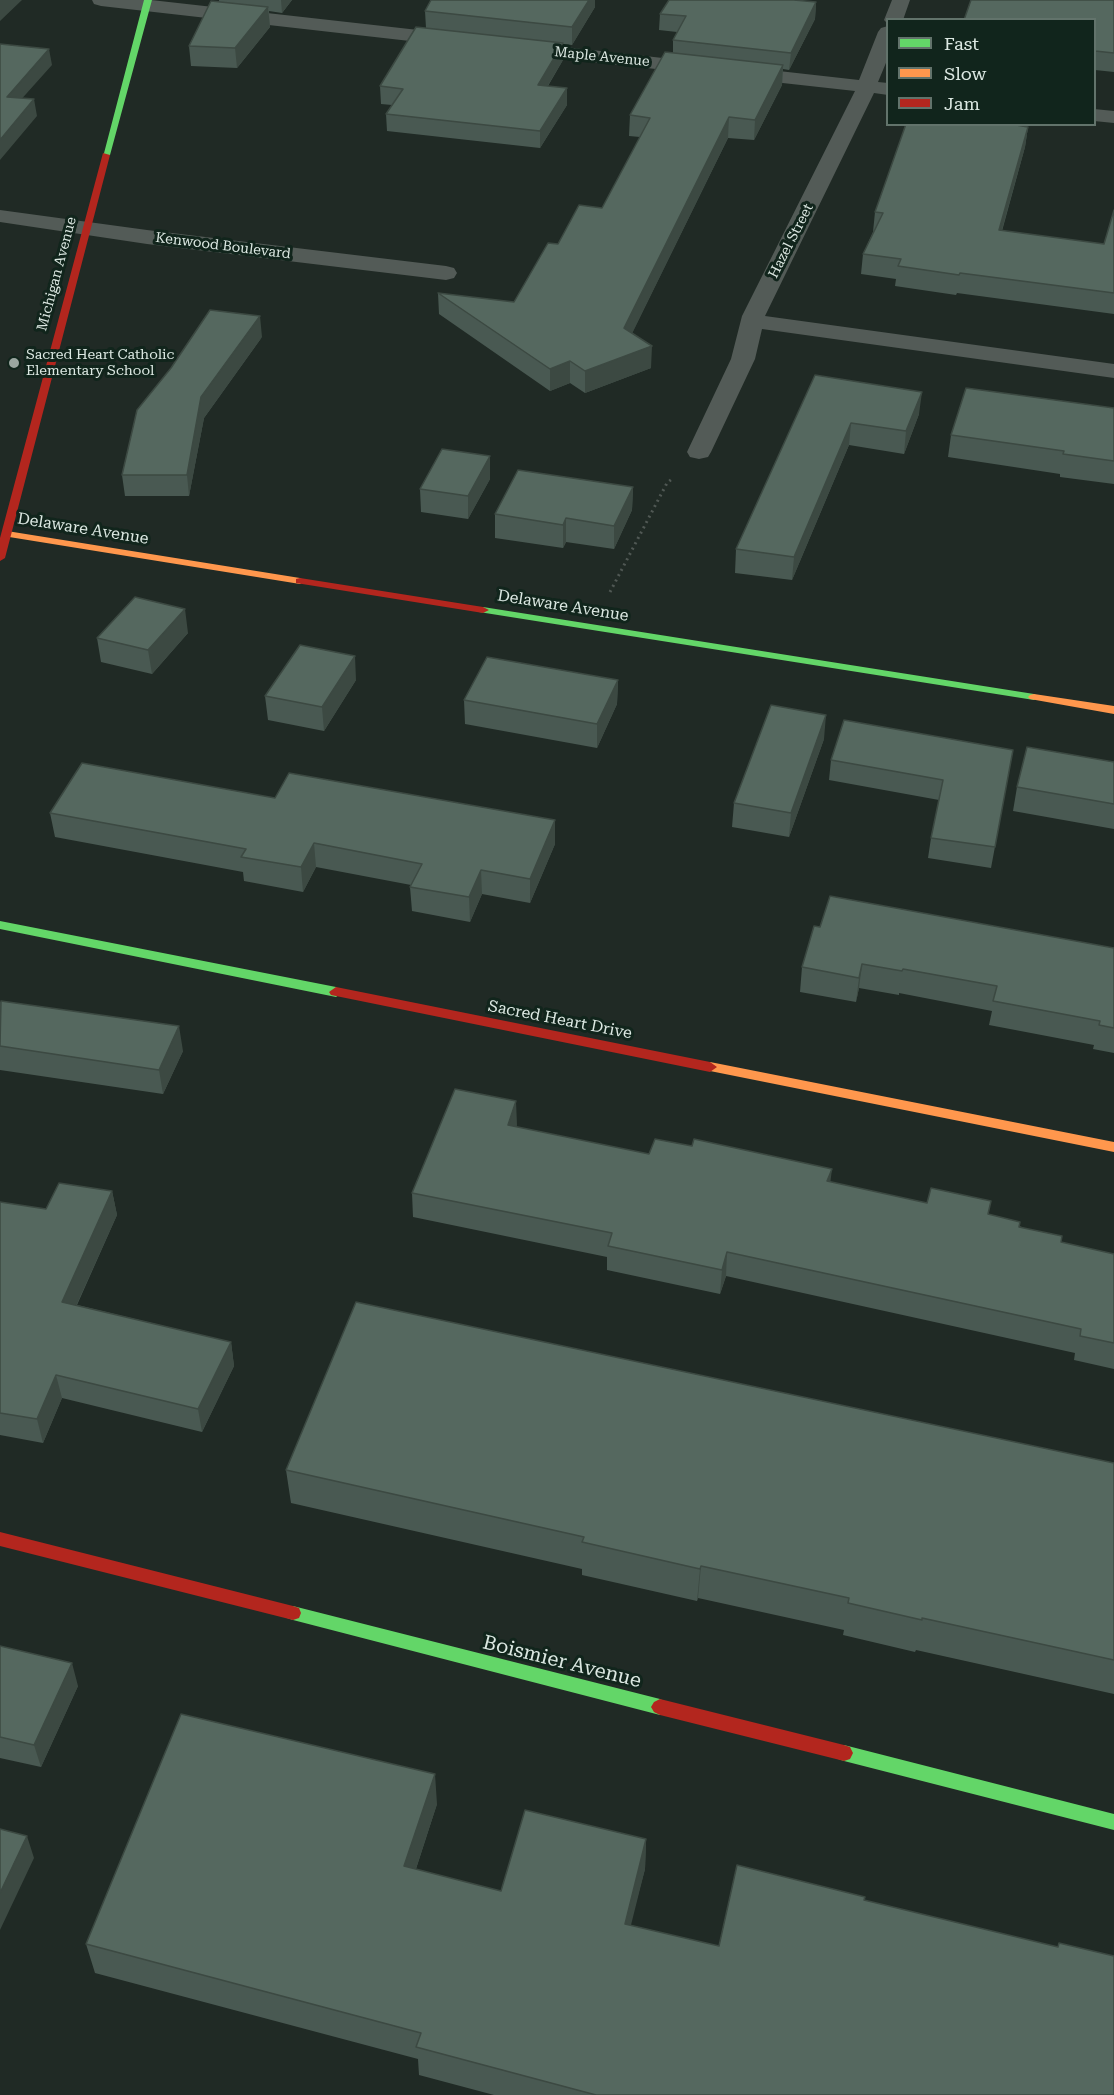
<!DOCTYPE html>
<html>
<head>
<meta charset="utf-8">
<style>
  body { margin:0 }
  #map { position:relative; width:1114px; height:2095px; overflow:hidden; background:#202a25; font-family:"Roboto Serif",serif }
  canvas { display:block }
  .legend { position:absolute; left:886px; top:18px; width:210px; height:108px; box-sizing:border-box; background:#11251c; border:2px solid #62736b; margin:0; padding:8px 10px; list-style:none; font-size:18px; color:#dce8e2 }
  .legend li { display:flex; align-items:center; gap:12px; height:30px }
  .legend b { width:30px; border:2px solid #62736b }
</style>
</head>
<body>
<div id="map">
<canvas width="1114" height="2095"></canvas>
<ul class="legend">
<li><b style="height:8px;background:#63d668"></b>Fast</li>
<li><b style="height:8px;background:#ff974d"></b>Slow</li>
<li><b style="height:8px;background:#b3261e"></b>Jam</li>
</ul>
</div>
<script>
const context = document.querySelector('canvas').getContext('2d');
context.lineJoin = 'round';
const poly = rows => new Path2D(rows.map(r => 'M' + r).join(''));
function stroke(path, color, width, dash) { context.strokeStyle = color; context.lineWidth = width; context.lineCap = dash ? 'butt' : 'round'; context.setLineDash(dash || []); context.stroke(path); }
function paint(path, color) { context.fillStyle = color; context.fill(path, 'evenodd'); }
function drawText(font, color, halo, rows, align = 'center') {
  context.font = font + ' "Roboto Serif",serif'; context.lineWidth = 6; context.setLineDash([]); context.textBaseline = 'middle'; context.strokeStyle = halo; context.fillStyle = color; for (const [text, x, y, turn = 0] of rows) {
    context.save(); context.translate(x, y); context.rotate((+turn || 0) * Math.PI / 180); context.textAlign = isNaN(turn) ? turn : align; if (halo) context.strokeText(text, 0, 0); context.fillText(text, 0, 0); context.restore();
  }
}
stroke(poly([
  [610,592,667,483,673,478]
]), '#505854', 3, [2, 4]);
paint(poly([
  [92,0,151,0,454,34,461,36,464,40,461,44,454,46,101,6,94,4,92,0],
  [892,0,910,0,903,20,888,20,888,24,884,20,892,0],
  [888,26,888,58,878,82,888,83,888,95,874,93,765,316,1114,364,1114,378,762,329,755,359,711,452,708,457,699,459,690,457,687,452,731,359,742,316,855,91,520,54,513,52,510,48,513,44,520,42,859,80,878,32,881,28,888,26],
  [1094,109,1114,111,1114,123,1094,121,1094,109],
  [0,210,147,230,446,266,454,268,457,273,454,278,446,280,147,244,0,222,0,210]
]), '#535b57');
paint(poly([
  [144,0,152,0,110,155,103,157,144,0],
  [483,607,1034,694,1040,697,1034,700,479,612,479,608,483,607],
  [0,921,336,987,343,992,336,997,0,929,0,921],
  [293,1606,660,1699,666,1702,669,1707,666,1712,660,1715,293,1620,287,1618,285,1613,287,1608,293,1606],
  [844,1745,1114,1814,1114,1830,844,1761,838,1759,835,1753,838,1747,844,1745]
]), '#63d668');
paint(poly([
  [7,531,300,578,305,581,300,584,3,536,3,532,7,531],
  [1034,694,1114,706,1114,714,1030,699,1028,697,1030,695,1034,694],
  [710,1062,1114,1142,1114,1152,705,1070,703,1067,705,1064,710,1062]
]), '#ff974d');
paint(poly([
  [103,153,110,155,5,558,0,561,0,538,103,153],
  [300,578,483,607,489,610,483,613,296,583,296,579,300,578],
  [336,987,710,1062,717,1067,710,1072,331,995,329,992,336,987],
  [0,1532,293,1606,299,1608,301,1613,299,1618,293,1620,0,1546,0,1532],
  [660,1699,844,1745,850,1747,853,1753,850,1759,844,1761,660,1715,654,1712,651,1707,654,1702,660,1699]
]), '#b3261e');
paint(poly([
  [219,0,292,0,282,13,269,11,270,27,237,68,191,66,189,46,219,2],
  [1114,0,1114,72,1095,70,1095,20],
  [816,2,815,19,789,70,783,69,782,85,754,140,728,138,632,333,651,368,585,393,570,383,550,391,439,314,438,293,514,302,558,244,602,208,640,137,629,136,630,115,673,52,673,40,677,32,659,30,660,14],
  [595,7,572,45,563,44,563,60,548,86,567,88,567,105,540,148,387,131,386,114,392,105,381,104,380,86,426,28,425,11],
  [1028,127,1025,147,1002,231,1104,244,1114,210,1114,314,957,293,956,295,895,286,896,279,861,274,863,254,873,232,875,212],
  [262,337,204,418,189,496,125,496,122,475],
  [815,375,919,414,904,454,849,445,792,580,735,573,736,549],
  [1114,408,1114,484,1060,477,1060,474,948,457,951,435],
  [490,479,468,519,421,512,420,489],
  [633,487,632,510,614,549,566,542,563,548,495,538,495,514],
  [188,633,152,674,101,662,97,638],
  [356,680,324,731,268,720,265,696],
  [618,680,617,704,597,748,465,724,464,700],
  [824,739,789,837,732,827,734,803],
  [1013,750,991,868,928,858,931,838,939,800,829,780,831,760],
  [1114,762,1114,829,1013,811,1017,787],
  [275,798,555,844,530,903,482,894,470,922,412,911,410,887,411,885,316,867,303,892,244,881,243,872,55,837,50,813],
  [820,927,1114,948,1114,1053,1093,1049,1094,1045,989,1025,992,1011,899,993,899,995,859,988,856,1002,800,992,802,967],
  [0,1002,183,1051,163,1094,0,1070],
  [517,1125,516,1127,649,1154,830,1182,927,1203,988,1214,1061,1242,1114,1254,1114,1369,1074,1360,1075,1353,726,1276,720,1294,607,1270,607,1257,413,1217,412,1193],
  [112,1191,117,1215,77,1305,231,1342,234,1366,202,1432,62,1398,43,1443,0,1435,0,1202,46,1209],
  [1114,1463,1114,1694,916,1650,915,1652,843,1635,844,1630,698,1598,697,1601,582,1575,582,1569,291,1503,286,1470],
  [0,1646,78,1686,41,1767,0,1758],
  [437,1804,416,1869,501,1891,646,1839,645,1869,630,1925,719,1946,864,1900,1058,1947,1059,1943,1114,2095,494,2095,419,2075,418,2059,95,1973,86,1944]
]), '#495952');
paint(poly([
  [0,0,22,0,0,21],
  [281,0,292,0,282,13],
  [589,0,595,0,595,7,572,45,572,27],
  [816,2,815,19,789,70,791,53],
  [268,7,270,27,237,68,235,48],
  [563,43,563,60,538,102,538,85],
  [49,49,52,65,9,113,7,97],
  [783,65,782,85,754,140,755,120],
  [567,88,567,105,540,148,540,131],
  [34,99,37,116,0,160,0,140],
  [729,117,728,138,624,350,624,328],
  [1028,127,1025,147,996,251,999,230],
  [260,316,262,337,204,418,189,496,187,475,201,397],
  [652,346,651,368,585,393,585,371],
  [570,361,570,383,550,391,550,369],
  [922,392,919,414,904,454,906,431],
  [851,423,849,445,792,580,794,557],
  [490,456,490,479,468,519,468,496],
  [633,487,632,510,614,549,614,526],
  [566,518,566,542,563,548,563,525],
  [185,609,188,633,152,674,148,650],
  [355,656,356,680,324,731,322,707],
  [618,680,617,704,597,748,597,724],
  [826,715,824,739,789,837,791,813],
  [555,820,555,844,530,903,530,879],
  [314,843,316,867,303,892,301,867],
  [481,870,482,894,470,922,469,897],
  [862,964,859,988,856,1002,859,978],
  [179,1026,183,1051,163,1094,159,1070],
  [516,1101,517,1125,508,1149,508,1125],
  [832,1169,829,1193,827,1181],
  [112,1191,117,1215,67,1326,62,1302],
  [727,1252,726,1276,720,1294,722,1270],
  [231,1342,234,1366,202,1432,198,1409],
  [56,1375,62,1398,43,1443,37,1419],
  [701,1566,698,1598,697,1601,700,1569],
  [72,1663,78,1686,41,1767,34,1745],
  [435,1774,437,1804,407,1896,404,1866],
  [27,1836,34,1858,0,1930,0,1893],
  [646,1839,645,1869,624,1953,625,1924]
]), '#3c4942');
const building = poly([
  [431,0,589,0,572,27,425,11,431,0],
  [669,0,794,0,816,2,791,53,673,40,686,16,660,14,669,0],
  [971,0,1114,0,1114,53,1095,51,1095,20,964,20,971,0],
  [211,1,268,7,235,48,189,46,211,1],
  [416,27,563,43,538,85,567,88,540,131,386,114,403,89,380,86,416,27],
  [0,44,49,49,7,97,34,99,0,140,0,44],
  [665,52,783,65,755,120,729,117,624,328,652,346,585,371,570,361,550,369,438,293,514,302,548,243,558,244,579,205,602,208,650,118,630,115,665,52],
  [906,124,1010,124,1028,127,999,230,1104,244,1114,210,1114,293,960,273,959,275,898,266,901,259,863,254,883,213,875,212,906,124],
  [210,310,260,316,201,397,187,475,122,475,137,410,171,368,210,310],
  [815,375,922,392,906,431,851,423,794,557,736,549,815,375],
  [966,388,1114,408,1114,461,1063,454,1064,451,951,435,966,388],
  [442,449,490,456,468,496,420,489,442,449],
  [518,470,633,487,614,526,566,518,563,525,495,514,518,470],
  [135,597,185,609,148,650,97,638,135,597],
  [300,645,355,656,322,707,265,696,300,645],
  [487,657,618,680,597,724,464,700,487,657],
  [771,705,826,715,791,813,734,803,771,705],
  [844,720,1013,750,995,847,931,838,943,780,831,760,844,720],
  [1027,747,1114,762,1114,804,1017,787,1027,747],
  [82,763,275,798,289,773,555,820,530,879,481,870,469,897,410,887,422,864,314,843,301,867,241,857,246,849,50,813,82,763],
  [830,896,1114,948,1114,1028,1099,1025,1100,1021,993,1001,997,986,903,969,902,971,862,964,859,978,802,967,814,926,820,927,830,896],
  [1,1001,179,1026,159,1070,0,1046,1,1001],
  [455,1089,516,1101,508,1125,649,1154,655,1139,692,1146,694,1139,832,1169,827,1181,927,1203,931,1188,991,1201,988,1214,1020,1222,1019,1227,1062,1236,1061,1242,1114,1254,1114,1343,1080,1336,1081,1329,727,1252,722,1270,608,1246,612,1233,412,1193,455,1089],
  [59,1183,112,1191,62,1302,231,1342,198,1409,56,1375,37,1419,0,1413,0,1202,46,1209,59,1183],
  [356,1302,1114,1463,1114,1660,922,1618,922,1620,848,1603,849,1598,701,1566,700,1569,582,1542,584,1537,286,1470,356,1302],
  [0,1646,72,1663,34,1745,0,1737,0,1646],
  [181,1714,435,1774,404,1866,501,1891,525,1810,646,1839,625,1924,719,1946,737,1865,865,1897,864,1900,1058,1947,1059,1943,1114,1956,1114,2095,596,2095,416,2047,421,2033,86,1944,181,1714],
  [0,1829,27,1836,0,1893,0,1829]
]);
paint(building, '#55685f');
stroke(building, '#3c4942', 1.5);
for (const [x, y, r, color] of [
  [14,363,6,"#9aa6a0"]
]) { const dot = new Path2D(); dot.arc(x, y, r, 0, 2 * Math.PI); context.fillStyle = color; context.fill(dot); stroke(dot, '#11251c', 2); }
drawText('14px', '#dce8e2', '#11251c', [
  ["Maple Avenue",602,57,6],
  ["Hazel Street",791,241,-63],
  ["Kenwood Boulevard",223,246,7],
  ["Michigan Avenue",57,274,-75]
]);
drawText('14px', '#dce8e2', '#11251c', [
  ["Sacred Heart Catholic",26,355],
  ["Elementary School",26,371]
], 'left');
drawText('16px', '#dce8e2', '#11251c', [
  ["Delaware Avenue",83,529,9],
  ["Delaware Avenue",563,606,9],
  ["Sacred Heart Drive",560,1020,11]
]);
drawText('20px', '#dce8e2', '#11251c', [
  ["Boismier Avenue",562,1662,14]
]);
</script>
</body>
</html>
